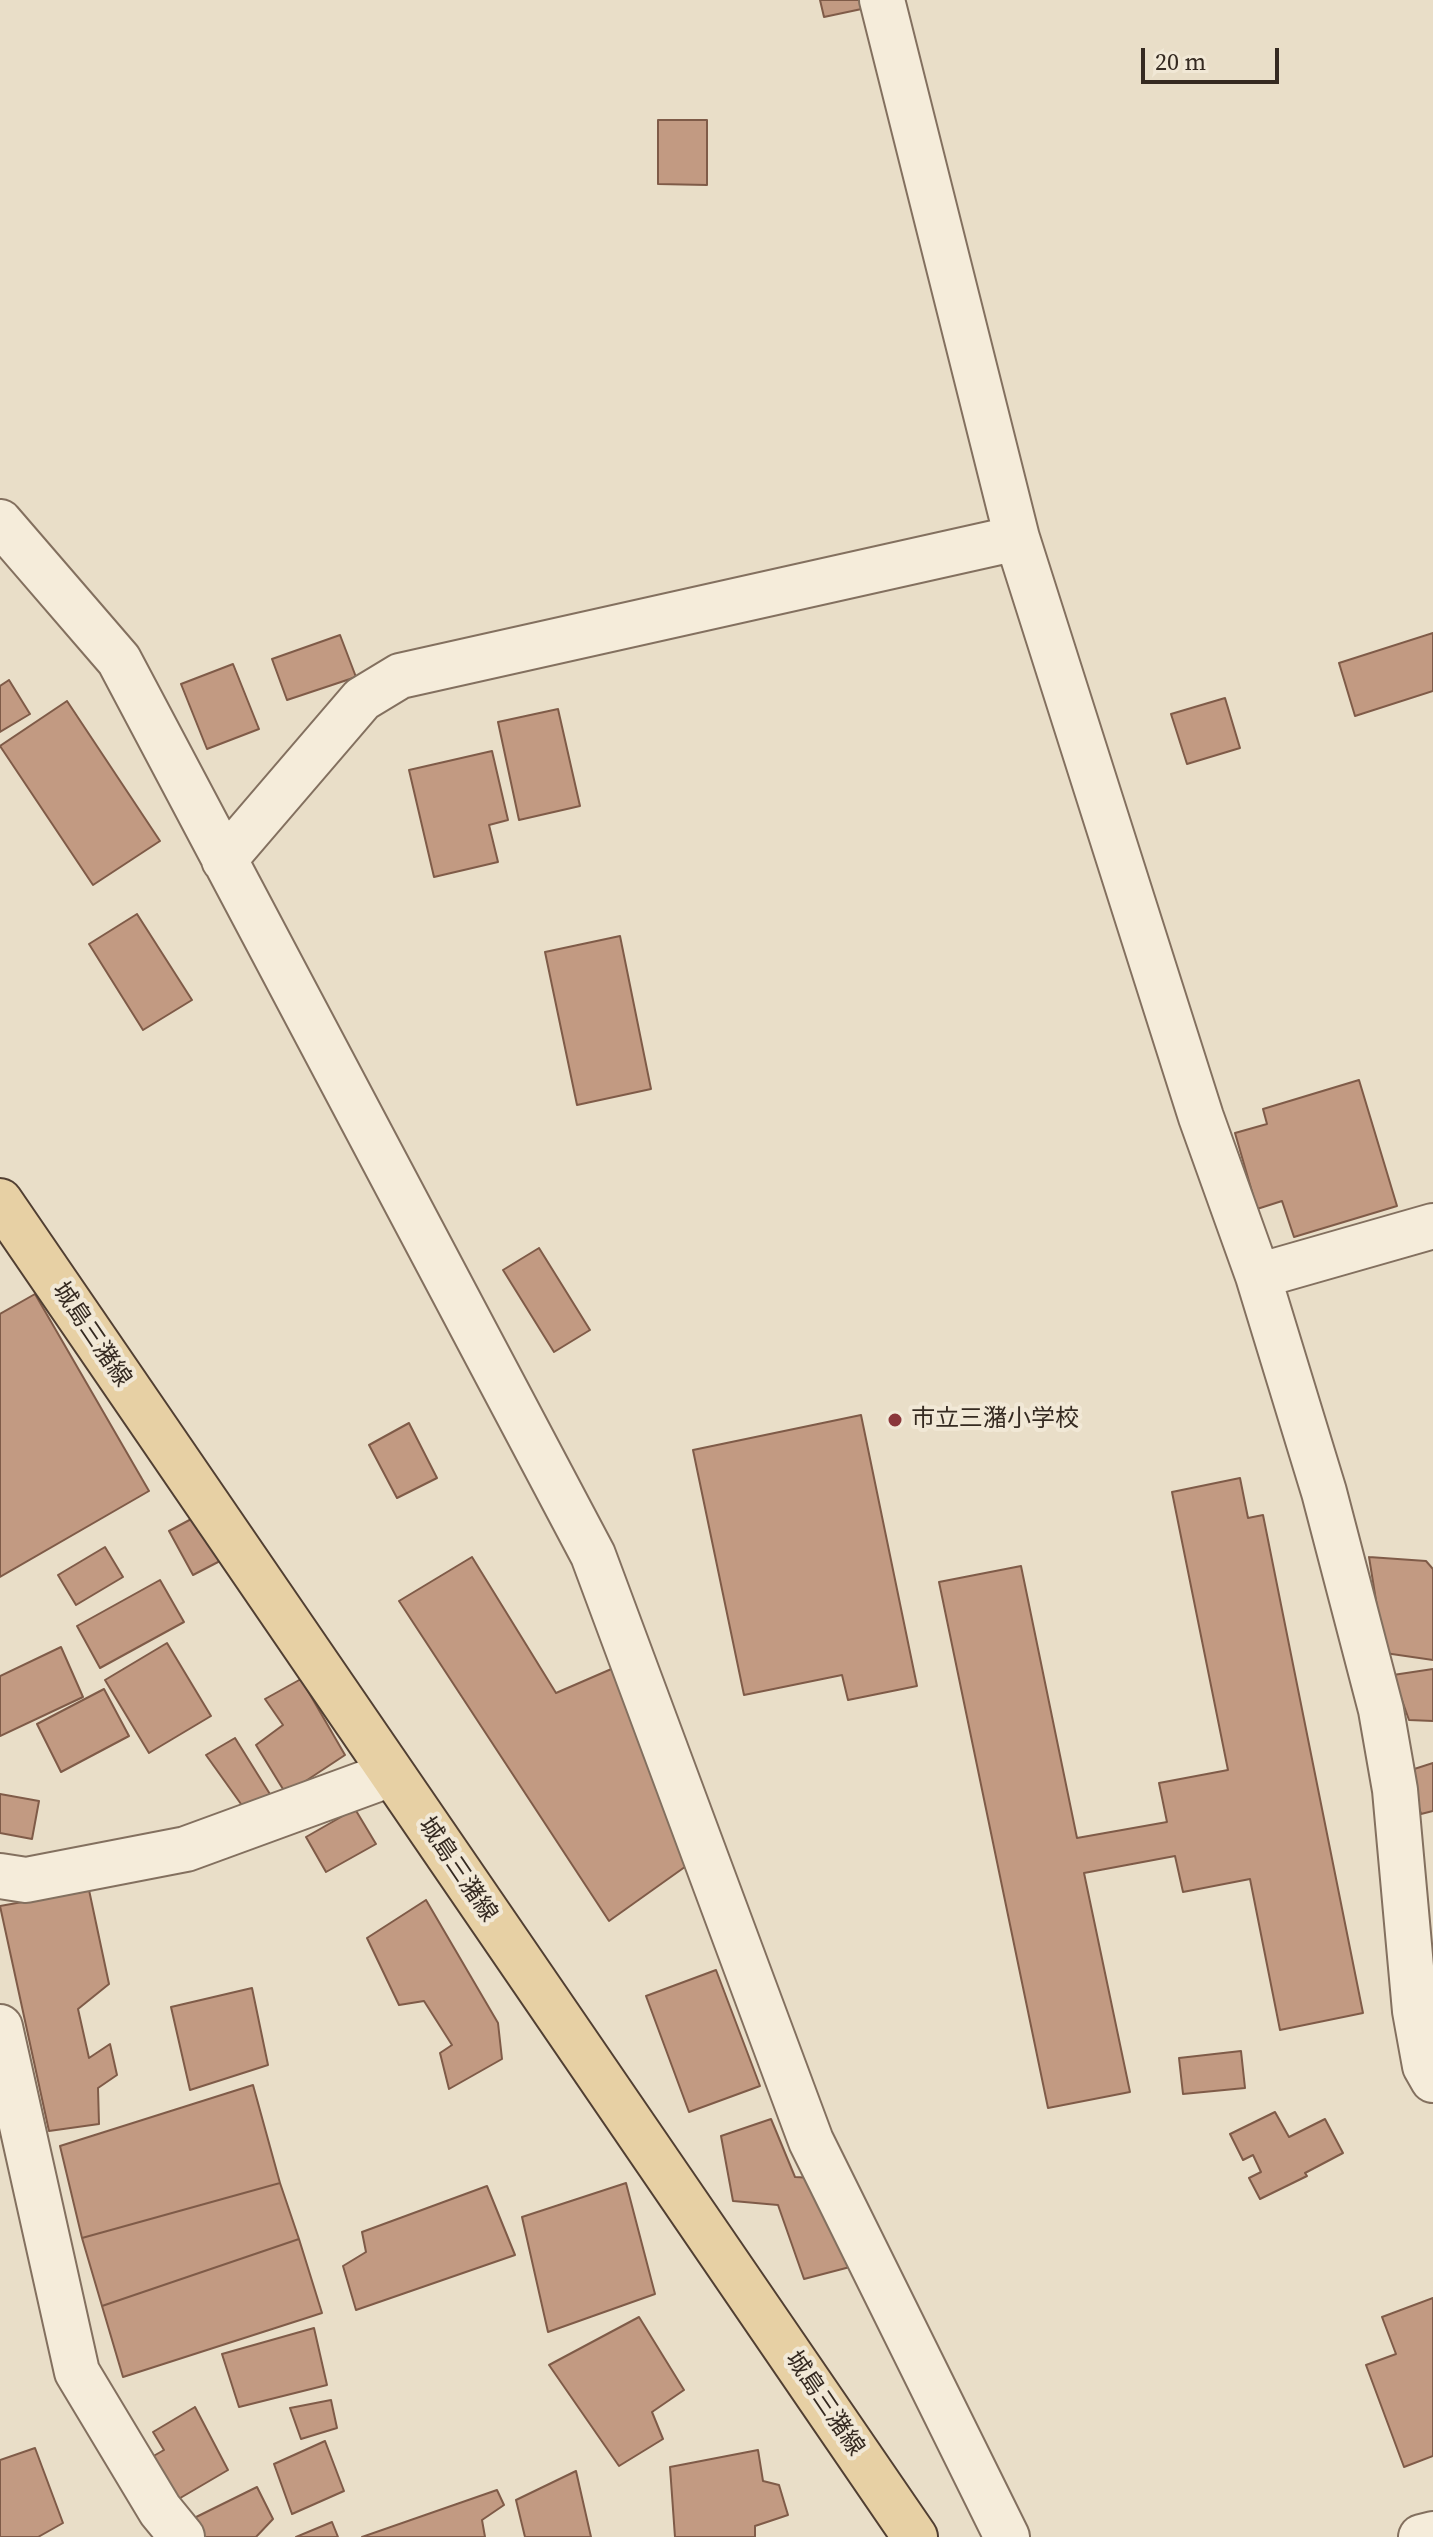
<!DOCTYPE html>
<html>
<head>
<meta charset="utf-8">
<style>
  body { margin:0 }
  #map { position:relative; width:1433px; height:2537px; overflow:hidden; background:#e9dec8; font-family:"Source Serif 4",serif }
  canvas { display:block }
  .scale { position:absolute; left:1141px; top:48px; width:138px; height:36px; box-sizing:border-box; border:4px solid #352a21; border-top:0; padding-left:10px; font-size:24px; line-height:28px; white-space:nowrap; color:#352a21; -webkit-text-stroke:6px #f1e8d6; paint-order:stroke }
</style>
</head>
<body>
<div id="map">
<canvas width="1433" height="2537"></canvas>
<div class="scale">20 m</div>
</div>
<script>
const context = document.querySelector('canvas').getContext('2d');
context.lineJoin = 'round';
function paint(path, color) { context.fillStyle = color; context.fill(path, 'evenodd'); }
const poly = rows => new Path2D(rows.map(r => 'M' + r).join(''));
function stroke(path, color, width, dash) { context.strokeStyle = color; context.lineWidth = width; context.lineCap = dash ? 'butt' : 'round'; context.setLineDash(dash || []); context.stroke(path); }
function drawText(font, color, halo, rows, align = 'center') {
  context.font = font + ' "Source Serif 4","Noto Sans JP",serif'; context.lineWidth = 8; context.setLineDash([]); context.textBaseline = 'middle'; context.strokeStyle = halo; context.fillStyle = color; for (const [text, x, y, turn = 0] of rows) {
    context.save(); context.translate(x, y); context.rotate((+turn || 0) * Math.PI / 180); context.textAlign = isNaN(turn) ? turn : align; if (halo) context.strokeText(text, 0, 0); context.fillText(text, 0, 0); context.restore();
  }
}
const building = poly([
  [820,0,869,0,871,7,824,17,820,0],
  [658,120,707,120,707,185,658,184,658,120],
  [1433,633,1433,691,1355,716,1339,663,1433,633],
  [340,635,356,677,287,700,272,659,340,635],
  [233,664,259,729,207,749,181,684,233,664],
  [9,680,30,714,0,732,0,686,9,680],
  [1225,698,1240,748,1187,764,1171,714,1225,698],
  [67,701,160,841,93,885,0,746,67,701],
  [558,709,580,806,519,820,498,722,558,709],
  [492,751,508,820,489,825,498,862,434,877,409,770,492,751],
  [137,914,192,1000,143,1030,89,944,137,914],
  [620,936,651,1089,577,1105,545,952,620,936],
  [1359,1080,1397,1206,1294,1237,1282,1201,1257,1209,1235,1133,1267,1124,1263,1109,1359,1080],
  [539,1248,590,1330,554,1352,503,1270,539,1248],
  [35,1294,149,1491,0,1577,0,1314,35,1294],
  [861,1415,917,1686,848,1700,842,1675,744,1695,693,1450,861,1415],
  [409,1423,437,1478,397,1498,369,1445,409,1423],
  [1240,1478,1248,1518,1263,1515,1363,2013,1280,2030,1250,1879,1183,1892,1175,1856,1084,1873,1130,2092,1048,2108,939,1582,1021,1566,1077,1838,1167,1822,1159,1783,1228,1770,1172,1492,1240,1478],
  [195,1517,220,1561,193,1575,169,1531,195,1517],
  [105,1547,123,1577,76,1605,58,1575,105,1547],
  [472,1557,556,1693,616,1667,689,1864,609,1921,399,1601,472,1557],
  [1369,1557,1426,1561,1433,1569,1433,1660,1378,1652,1378,1613,1369,1557],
  [160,1580,184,1622,100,1668,77,1626,160,1580],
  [167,1643,211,1716,149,1753,105,1680,167,1643],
  [61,1647,83,1697,0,1736,0,1676,61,1647],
  [1433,1669,1433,1721,1409,1720,1393,1675,1433,1669],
  [301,1679,345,1755,286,1794,256,1745,283,1725,265,1699,301,1679],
  [104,1689,129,1736,61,1772,37,1724,104,1689],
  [235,1738,273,1799,246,1811,206,1755,235,1738],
  [1433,1763,1433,1811,1421,1814,1408,1771,1433,1763],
  [0,1794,39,1801,32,1839,0,1833,0,1794],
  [355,1809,376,1844,326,1872,306,1837,355,1809],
  [89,1890,109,1984,78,2009,89,2058,110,2044,117,2075,98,2088,99,2124,49,2131,0,1906,89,1890],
  [426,1900,498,2023,502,2059,449,2089,440,2053,452,2045,424,2001,399,2005,367,1938,426,1900],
  [716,1970,760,2086,689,2112,646,1996,716,1970],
  [252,1988,268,2065,190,2090,171,2007,252,1988],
  [1241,2051,1245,2088,1183,2094,1179,2058,1241,2051],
  [253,2085,280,2183,82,2238,60,2146,253,2085],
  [1275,2112,1289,2137,1325,2119,1343,2153,1305,2173,1307,2176,1260,2199,1249,2178,1261,2172,1253,2155,1243,2160,1230,2134,1275,2112],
  [771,2119,795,2177,813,2178,850,2267,804,2279,778,2205,733,2201,721,2136,771,2119],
  [280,2183,299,2239,102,2306,82,2238,280,2183],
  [626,2183,655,2294,548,2332,522,2217,626,2183],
  [487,2186,515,2255,356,2310,343,2266,366,2252,362,2232,487,2186],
  [299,2239,322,2313,123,2377,102,2306,299,2239],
  [1433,2298,1433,2456,1404,2467,1366,2365,1396,2354,1382,2317,1433,2298],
  [639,2317,684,2390,652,2412,663,2439,619,2466,549,2365,639,2317],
  [314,2328,327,2385,239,2407,222,2354,314,2328],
  [331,2400,337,2428,301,2439,290,2408,331,2400],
  [195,2407,228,2470,170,2504,143,2462,164,2450,153,2432,195,2407],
  [325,2441,344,2491,292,2514,274,2464,325,2441],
  [35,2448,63,2523,38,2537,0,2537,0,2460,35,2448],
  [758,2450,763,2481,779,2485,788,2515,755,2526,755,2537,675,2537,670,2467,758,2450],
  [576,2471,591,2537,525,2537,516,2500,576,2471],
  [257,2487,273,2519,256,2537,196,2537,184,2523,257,2487],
  [497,2490,504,2505,482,2520,485,2537,362,2537,497,2490],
  [332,2522,338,2537,296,2537,332,2522]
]);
paint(building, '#c29a82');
stroke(building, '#7f5b48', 2);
const minor = poly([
  [882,0,1017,538,1201,1117,1258,1276,1324,1492,1381,1710,1395,1790,1415,2011,1425,2066,1433,2080],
  [0,522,119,660,593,1555,811,2141,1007,2537],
  [224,860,362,699,400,676,1017,538],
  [1258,1276,1433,1226],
  [0,1876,26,1880,186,1849,391,1774],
  [0,2027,77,2372,160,2510,182,2537],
  [1421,2537,1433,2534]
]);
const major = poly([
  [0,1201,915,2537]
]);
stroke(minor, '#83705f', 48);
stroke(major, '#513f32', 48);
stroke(minor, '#f5ecda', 44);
stroke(major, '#e7d0a4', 44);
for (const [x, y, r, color] of [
  [895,1420,8,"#8a363a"]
]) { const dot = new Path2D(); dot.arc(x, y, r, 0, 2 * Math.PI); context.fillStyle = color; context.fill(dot); stroke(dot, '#f1e8d6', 3); }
drawText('24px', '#352a21', '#f1e8d6', [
  ["城島三潴線",91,1335,56],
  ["城島三潴線",457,1870,56],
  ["城島三潴線",824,2404,56]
]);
drawText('24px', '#352a21', '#f1e8d6', [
  ["市立三潴小学校",911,1420]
], 'left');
</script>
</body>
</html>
